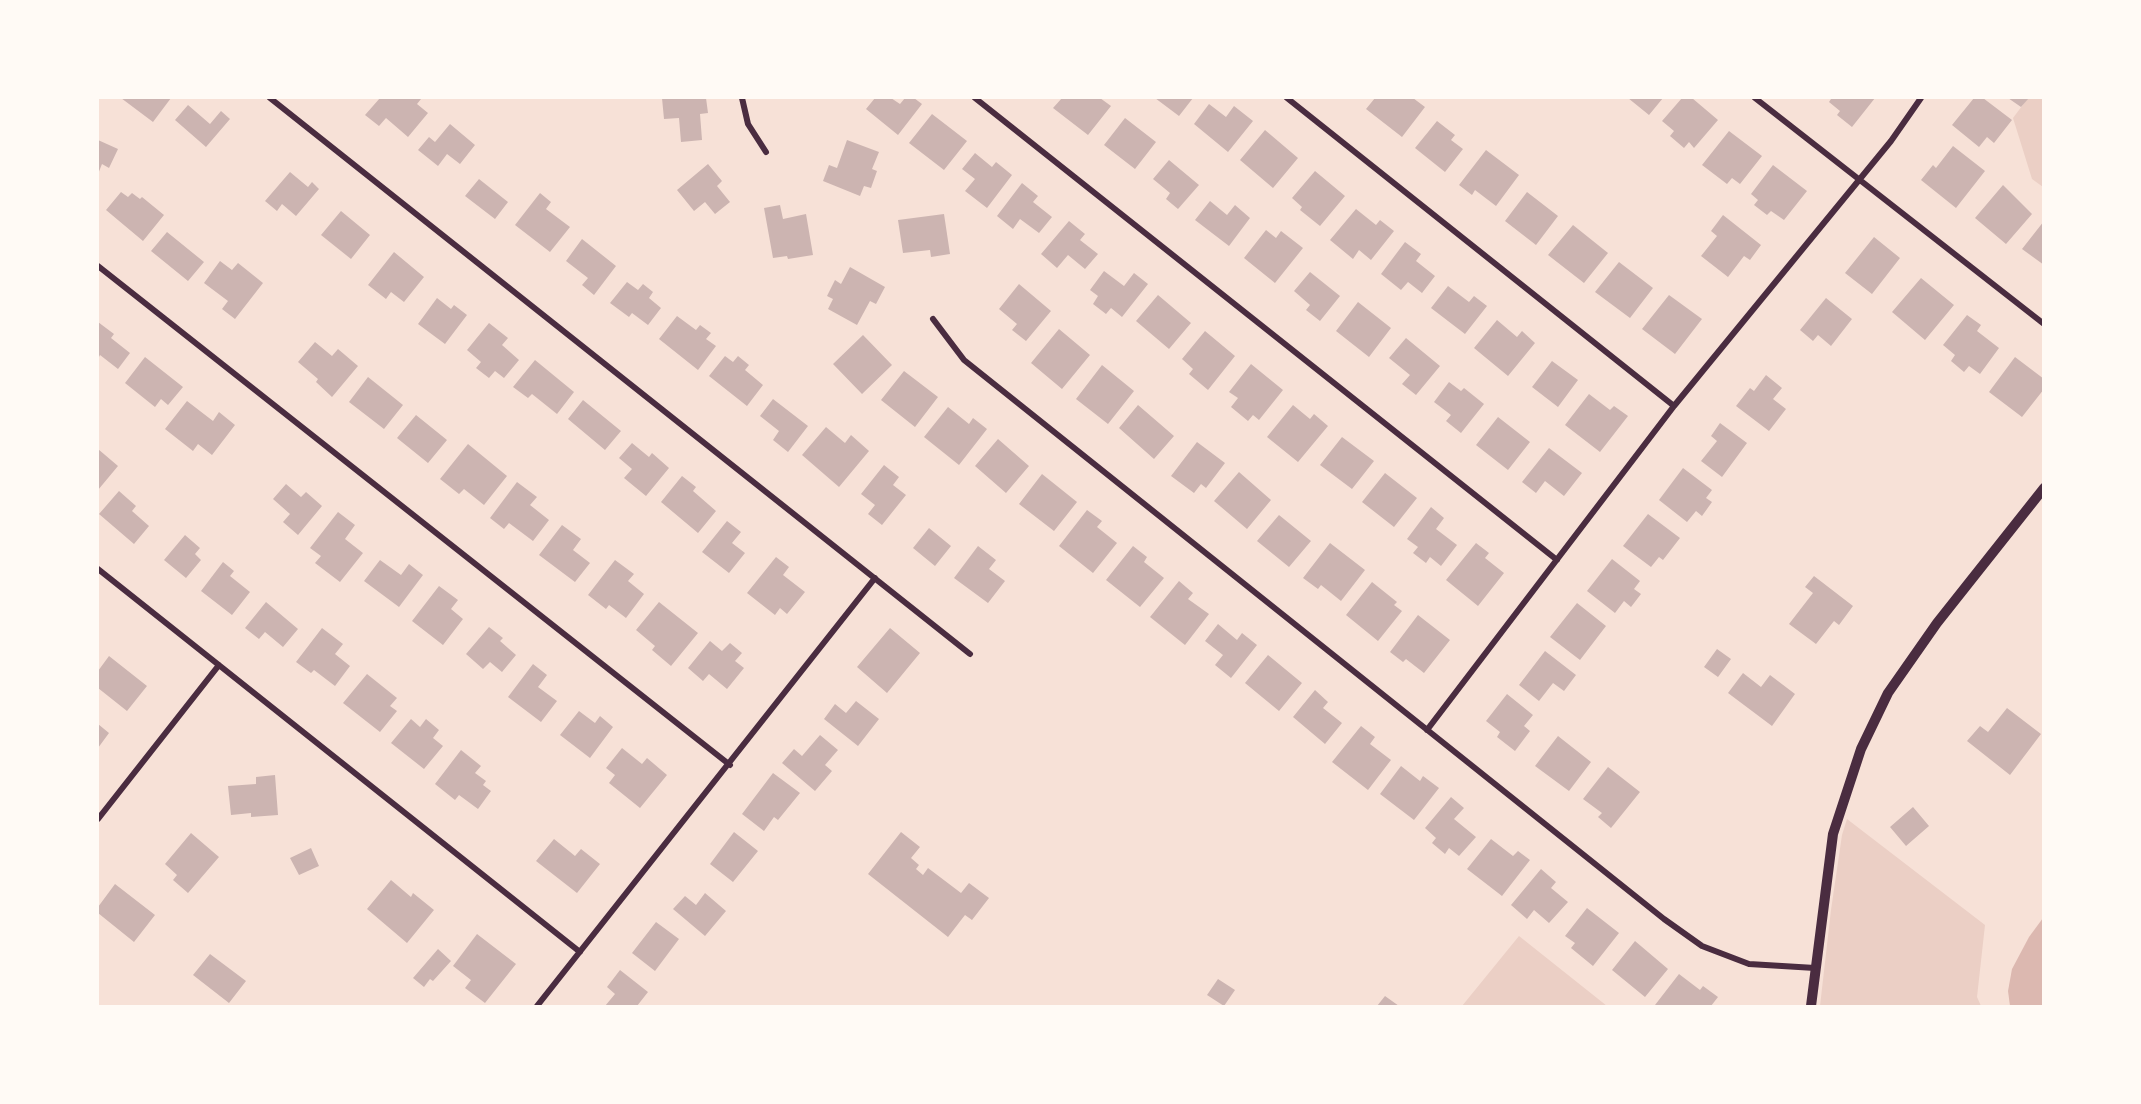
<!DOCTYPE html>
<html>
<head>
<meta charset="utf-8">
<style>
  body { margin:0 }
  #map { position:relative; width:2141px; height:1104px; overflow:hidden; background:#f7e1d7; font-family:Karla,sans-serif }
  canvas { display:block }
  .frame { position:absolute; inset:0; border:99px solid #fffaf5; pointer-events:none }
</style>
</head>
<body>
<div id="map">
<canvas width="2141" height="1104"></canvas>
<div class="frame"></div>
</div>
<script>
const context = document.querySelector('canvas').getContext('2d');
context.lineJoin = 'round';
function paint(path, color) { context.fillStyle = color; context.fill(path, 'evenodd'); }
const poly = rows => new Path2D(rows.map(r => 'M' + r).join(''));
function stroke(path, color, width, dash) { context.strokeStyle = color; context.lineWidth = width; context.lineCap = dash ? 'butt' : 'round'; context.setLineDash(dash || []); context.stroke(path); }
paint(poly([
  [2028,98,2043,98,2043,187,2032,179,2013,118],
  [1847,819,1985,925,1977,997,1981,1006,1820,1006,1831,910,1842,835],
  [1519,936,1607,1006,1462,1006]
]), '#ebcfc5');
paint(poly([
  [2043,918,2043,1006,2010,1006,2008,991,2012,969,2029,937]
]), '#dcb8b0');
paint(poly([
  [121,98,171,98,153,122],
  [380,98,420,98,421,99,417,104,428,113,408,137,386,118,379,126,365,115],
  [662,98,706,98,708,113,700,114,702,140,681,142,679,118,664,119],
  [875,98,891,98,900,104,905,98,914,98,922,104,898,135,866,109],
  [1062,98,1100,98,1111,106,1088,135,1053,108],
  [1155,98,1193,98,1179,116],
  [1375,98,1413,98,1425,107,1402,137,1366,109],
  [1628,98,1663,98,1649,115],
  [1682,98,1692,98,1718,120,1694,148,1689,142,1684,148,1670,136,1674,131,1662,121],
  [1828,98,1875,98,1852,127,1837,115,1840,111,1829,102,1831,99],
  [1974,98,1983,98,2012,120,1994,143,1987,137,1979,147,1952,125],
  [2008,98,2029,98,2021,107],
  [1209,104,1226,117,1234,106,1253,121,1228,152,1194,124],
  [188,105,210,124,221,111,230,119,206,147,175,120],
  [932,114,967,141,944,170,909,143],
  [1125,118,1156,142,1135,169,1104,145],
  [1437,121,1455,135,1451,140,1463,149,1445,172,1415,148],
  [450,124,475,145,460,164,447,154,438,166,418,150,429,137,435,142],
  [1265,130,1298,158,1273,188,1240,160],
  [1729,131,1762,156,1740,184,1732,178,1727,184,1702,165],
  [98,140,118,149,109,168,102,164,98,174],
  [847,140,879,152,872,169,877,171,871,188,864,186,860,196,823,181,829,165,837,168],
  [1953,146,1985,171,1956,208,1921,180,1933,165,1936,168],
  [1486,150,1519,175,1496,206,1475,190,1472,195,1459,185],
  [975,153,992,167,996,162,1012,175,987,208,965,191,975,179,962,169],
  [1169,160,1199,185,1178,209,1166,199,1170,193,1153,179],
  [708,164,722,181,717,186,730,202,715,214,705,202,694,211,677,190],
  [1773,165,1807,191,1784,220,1771,211,1767,215,1754,205,1758,200,1751,194],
  [1315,171,1345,196,1320,226,1300,210,1302,207,1292,198],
  [290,172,308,187,312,182,319,189,296,216,282,204,277,211,265,201],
  [479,179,508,202,495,219,465,196],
  [1022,183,1038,196,1033,202,1052,217,1039,233,1020,219,1013,229,997,216],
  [2003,185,2032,214,2006,244,1975,218],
  [121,192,128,197,132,193,140,199,142,197,164,215,143,241,106,210],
  [1527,192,1558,216,1536,245,1505,221],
  [540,193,551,202,546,209,570,227,550,252,515,225],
  [1210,201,1227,215,1235,205,1250,218,1229,246,1195,220],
  [780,205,783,219,806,214,813,255,788,259,787,256,773,258,764,208],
  [1356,209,1376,225,1380,220,1394,231,1371,260,1359,250,1353,259,1330,240],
  [341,211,370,235,351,259,321,235],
  [944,214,950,254,931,257,930,250,903,253,898,220],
  [1723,215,1761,245,1750,260,1744,256,1728,277,1701,256,1717,236,1711,231],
  [1069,221,1085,234,1080,240,1098,254,1085,269,1068,255,1057,268,1041,254],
  [2044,221,2044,265,2022,249],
  [1573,225,1608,253,1584,283,1548,255],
  [1266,230,1276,238,1281,231,1303,248,1275,283,1244,258],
  [167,232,204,262,188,281,151,251],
  [1874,237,1900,258,1872,294,1845,273],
  [582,239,616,266,594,295,582,285,588,278,566,261],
  [1405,242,1421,254,1416,261,1435,276,1422,293,1408,282,1401,290,1381,274],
  [394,252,424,277,404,302,391,292,386,299,368,285],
  [220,261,232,270,238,263,263,283,235,319,222,309,228,301,204,283],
  [1619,262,1653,288,1630,318,1595,292],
  [850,267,885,287,876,304,870,301,857,325,828,309,833,299,827,296,835,280,841,284],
  [1104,271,1124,286,1134,273,1148,284,1122,317,1111,308,1106,314,1093,304,1098,296,1090,290],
  [1310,272,1340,296,1320,321,1306,310,1310,305,1294,291],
  [1921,278,1954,305,1925,340,1892,312],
  [627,282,638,290,643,284,653,292,649,298,661,308,648,325,632,313,629,317,610,303],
  [1019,284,1051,311,1026,341,1012,330,1017,324,999,309],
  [1448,286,1469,302,1474,296,1487,306,1465,334,1431,308],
  [1158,295,1191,323,1169,349,1136,321],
  [1669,295,1702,319,1675,354,1642,329],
  [437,298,451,309,454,305,467,315,445,344,418,324],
  [1826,298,1852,319,1831,346,1818,335,1813,341,1800,330],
  [1358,302,1391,328,1369,357,1336,331],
  [1967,315,1981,325,1977,331,1999,348,1980,374,1969,366,1964,372,1951,361,1955,355,1943,345],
  [677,316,696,330,700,325,711,333,706,339,716,346,698,370,659,339],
  [1497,320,1517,337,1522,331,1535,343,1508,376,1474,348],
  [98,322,114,334,111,338,130,353,118,369,100,355,98,359],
  [489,323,508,338,502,345,519,360,504,378,495,371,489,378,476,368,481,362,467,350],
  [1059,329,1090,355,1062,389,1031,363],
  [1205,331,1235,356,1208,390,1189,374,1193,369,1182,359],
  [863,335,892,365,862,394,833,364],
  [1406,338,1440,366,1416,395,1402,384,1410,375,1389,358],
  [315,342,332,356,338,349,358,366,332,397,316,382,318,379,298,362],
  [725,356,733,362,738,356,749,365,745,370,763,385,747,406,709,376],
  [145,357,183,387,168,405,161,399,155,407,125,383],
  [2015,357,2044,379,2044,389,2022,417,1989,392],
  [535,360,574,392,557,414,532,394,528,398,513,387],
  [1552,361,1578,380,1558,407,1532,387],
  [1251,364,1283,390,1259,420,1253,415,1248,421,1231,407,1238,398,1229,392],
  [1102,365,1134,391,1108,424,1076,399],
  [904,371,938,397,915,427,881,400],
  [1766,375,1782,388,1773,399,1786,409,1769,431,1736,406,1750,388,1754,391],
  [368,377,403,405,384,429,349,402],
  [1449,382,1461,391,1464,388,1484,404,1461,433,1446,421,1451,415,1434,402],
  [1589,394,1610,410,1614,406,1628,416,1600,452,1565,425],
  [773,399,808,426,788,452,773,440,779,431,760,416],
  [583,400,621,431,605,450,568,419],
  [187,401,213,421,219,412,235,425,212,455,198,444,193,451,165,429],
  [1138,405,1174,436,1154,459,1119,428],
  [1293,405,1310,419,1314,414,1328,426,1298,462,1267,437],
  [948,407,969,424,973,418,987,429,959,465,924,437],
  [416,415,447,440,428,463,397,438],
  [1498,417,1530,442,1508,470,1476,445],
  [1720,423,1747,443,1722,477,1701,461,1717,441,1711,436],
  [826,427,845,443,851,435,869,451,839,487,802,455],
  [1342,437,1374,461,1352,489,1320,465],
  [998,439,1029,466,1006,493,975,466],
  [1197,442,1225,463,1206,488,1201,484,1194,493,1171,476],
  [632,443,649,457,652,453,669,468,646,496,624,478,632,469,619,458],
  [468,444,507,476,484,505,464,489,459,494,440,479],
  [1549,448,1582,473,1564,496,1545,481,1536,493,1522,482],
  [98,449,118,466,98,490],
  [884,465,899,477,893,485,906,495,882,525,868,514,875,505,861,494],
  [1683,468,1712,490,1706,498,1712,502,1702,516,1696,511,1687,522,1659,500],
  [1239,472,1271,500,1247,529,1214,501],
  [1385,473,1417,498,1394,527,1362,502],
  [1042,474,1077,502,1054,531,1019,504],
  [682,476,696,487,693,491,716,511,698,533,661,502],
  [517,482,537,497,530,505,549,520,533,541,509,523,504,529,490,518],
  [286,484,301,497,306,492,322,506,298,535,283,522,290,514,273,499],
  [119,491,136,506,132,511,149,526,134,544,99,514],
  [1431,507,1444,518,1436,529,1457,545,1441,566,1430,557,1426,563,1413,553,1418,547,1407,539],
  [1087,510,1102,521,1097,527,1117,543,1093,573,1059,546],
  [338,512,355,525,345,539,363,553,340,582,315,563,321,556,310,548],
  [1648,514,1680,538,1663,560,1659,557,1651,567,1623,546],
  [1279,515,1311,541,1289,567,1257,541],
  [727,521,741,532,732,543,745,553,729,573,702,552],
  [562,525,581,539,573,550,590,563,575,582,539,555],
  [929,528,951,546,935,566,913,548],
  [185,535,200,548,195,554,201,560,186,578,164,560],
  [1330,543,1365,570,1341,601,1321,585,1318,589,1303,578],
  [1476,543,1489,553,1485,558,1504,573,1478,606,1446,580],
  [978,546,996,560,989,569,1005,581,988,603,954,578],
  [1133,546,1147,557,1144,562,1164,578,1140,607,1106,580],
  [776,557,789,567,783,575,805,592,787,614,780,608,775,615,747,593],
  [1612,559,1640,581,1634,589,1641,594,1631,607,1624,601,1615,613,1587,591],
  [380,560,401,575,409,564,423,575,399,607,364,581],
  [615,560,634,574,628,581,644,594,626,618,609,605,606,609,588,595],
  [223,562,234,571,230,576,250,592,232,615,201,591],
  [1814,576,1853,606,1839,625,1834,621,1816,644,1789,624,1813,593,1805,587],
  [1179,581,1193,593,1188,599,1209,614,1185,645,1150,617],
  [1372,582,1397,602,1394,605,1402,611,1378,641,1346,615],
  [439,586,458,600,451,609,463,619,443,645,412,621],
  [266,602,298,629,283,647,265,632,259,639,245,628],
  [659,602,698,633,671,666,652,650,655,646,636,630],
  [1577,603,1606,626,1580,660,1550,637],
  [1418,615,1450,640,1424,673,1406,659,1403,662,1390,652],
  [1218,624,1237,640,1242,633,1257,645,1231,678,1215,665,1223,655,1205,641],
  [489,627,503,638,500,641,516,655,502,672,490,662,483,669,466,654],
  [322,628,343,644,335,654,350,666,335,686,314,670,311,673,296,662],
  [890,628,920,653,887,693,857,667],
  [710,641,722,651,730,643,742,653,735,661,744,668,727,689,709,674,703,681,688,668],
  [1717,649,1731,659,1718,677,1704,667],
  [1545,651,1576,675,1564,691,1553,683,1539,701,1519,685],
  [1268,655,1302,683,1279,711,1245,683],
  [109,656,147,686,127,711,98,688,98,671],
  [533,664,547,675,538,687,557,701,541,722,508,697],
  [1743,673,1761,687,1770,675,1795,694,1772,726,1728,693],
  [367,674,397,698,390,706,397,711,380,732,343,703],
  [1315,690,1328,702,1323,708,1342,723,1325,744,1293,717],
  [1507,694,1533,715,1524,726,1530,731,1515,751,1497,737,1500,732,1486,721],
  [856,701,879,719,858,746,824,719,835,704,846,713],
  [2007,708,2041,734,2010,775,1967,741,1980,726,1988,732],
  [579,711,595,723,600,716,613,727,590,758,560,735],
  [411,719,420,727,426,719,439,730,433,738,443,746,424,769,391,743],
  [98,724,109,733,98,748],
  [1361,726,1375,737,1370,744,1391,760,1368,790,1332,762],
  [820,735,838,750,825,765,832,771,815,791,782,763,794,749,802,756],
  [1558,736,1591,762,1569,791,1535,766],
  [622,748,642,764,647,758,667,775,640,808,609,783,615,775,606,768],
  [461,750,481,766,475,773,486,781,483,785,491,791,478,809,459,795,455,800,435,784],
  [1401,766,1420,781,1423,776,1439,788,1414,820,1380,794],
  [1608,767,1640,792,1611,828,1598,817,1602,813,1583,799],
  [773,773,800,793,778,820,774,817,764,831,742,814],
  [275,775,278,815,251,817,251,813,231,815,228,786,256,784,256,777],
  [1451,797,1464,808,1454,819,1476,837,1459,856,1449,848,1445,854,1432,843,1436,838,1425,828],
  [1913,807,1929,826,1906,846,1890,827],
  [734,832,758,851,733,882,710,864],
  [901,832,920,847,911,858,919,865,916,869,923,875,928,868,961,893,969,883,989,898,972,920,965,915,948,937,868,874],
  [191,833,219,857,188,893,173,880,177,875,165,864],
  [554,839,575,856,581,849,600,864,577,893,536,861],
  [1491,839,1513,856,1518,851,1530,860,1502,896,1467,869],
  [311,848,319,866,299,875,290,858],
  [1541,869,1556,882,1551,888,1568,902,1549,923,1534,910,1527,919,1511,905],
  [391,880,411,897,413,893,434,910,407,943,367,909],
  [115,884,155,915,134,942,98,913,98,907],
  [705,893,726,911,705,936,673,909,685,896,696,905],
  [1587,908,1619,933,1593,966,1571,948,1575,943,1565,936],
  [656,922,679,939,655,971,632,953],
  [477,934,516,964,485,1003,465,988,471,980,453,966],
  [1635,941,1668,969,1645,997,1612,970],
  [438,949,451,961,433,981,430,979,424,987,413,978],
  [210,954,246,981,229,1003,193,975],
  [620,970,648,992,637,1006,605,1006,615,994,607,987],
  [1679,974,1700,990,1703,986,1718,997,1711,1006,1655,1005],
  [1218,979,1235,990,1224,1006,1207,995],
  [1385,996,1399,1006,1377,1006]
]), '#ccb4b1');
stroke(poly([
  [270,98,970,654],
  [742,98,748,124,766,152],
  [975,98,1557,560],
  [1287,98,1674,406],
  [1755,98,2044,324],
  [98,266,730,765],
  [933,319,964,360,1664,919,1702,946,1749,964,1815,968],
  [98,569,580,952],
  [1427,730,1674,406,1891,141,1921,98],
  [98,819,219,665],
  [537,1006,875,578]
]), '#4a2c40', 6);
stroke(poly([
  [1811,1006,1833,834,1861,749,1888,693,1937,623,2044,488]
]), '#4a2c40', 10);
</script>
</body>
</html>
